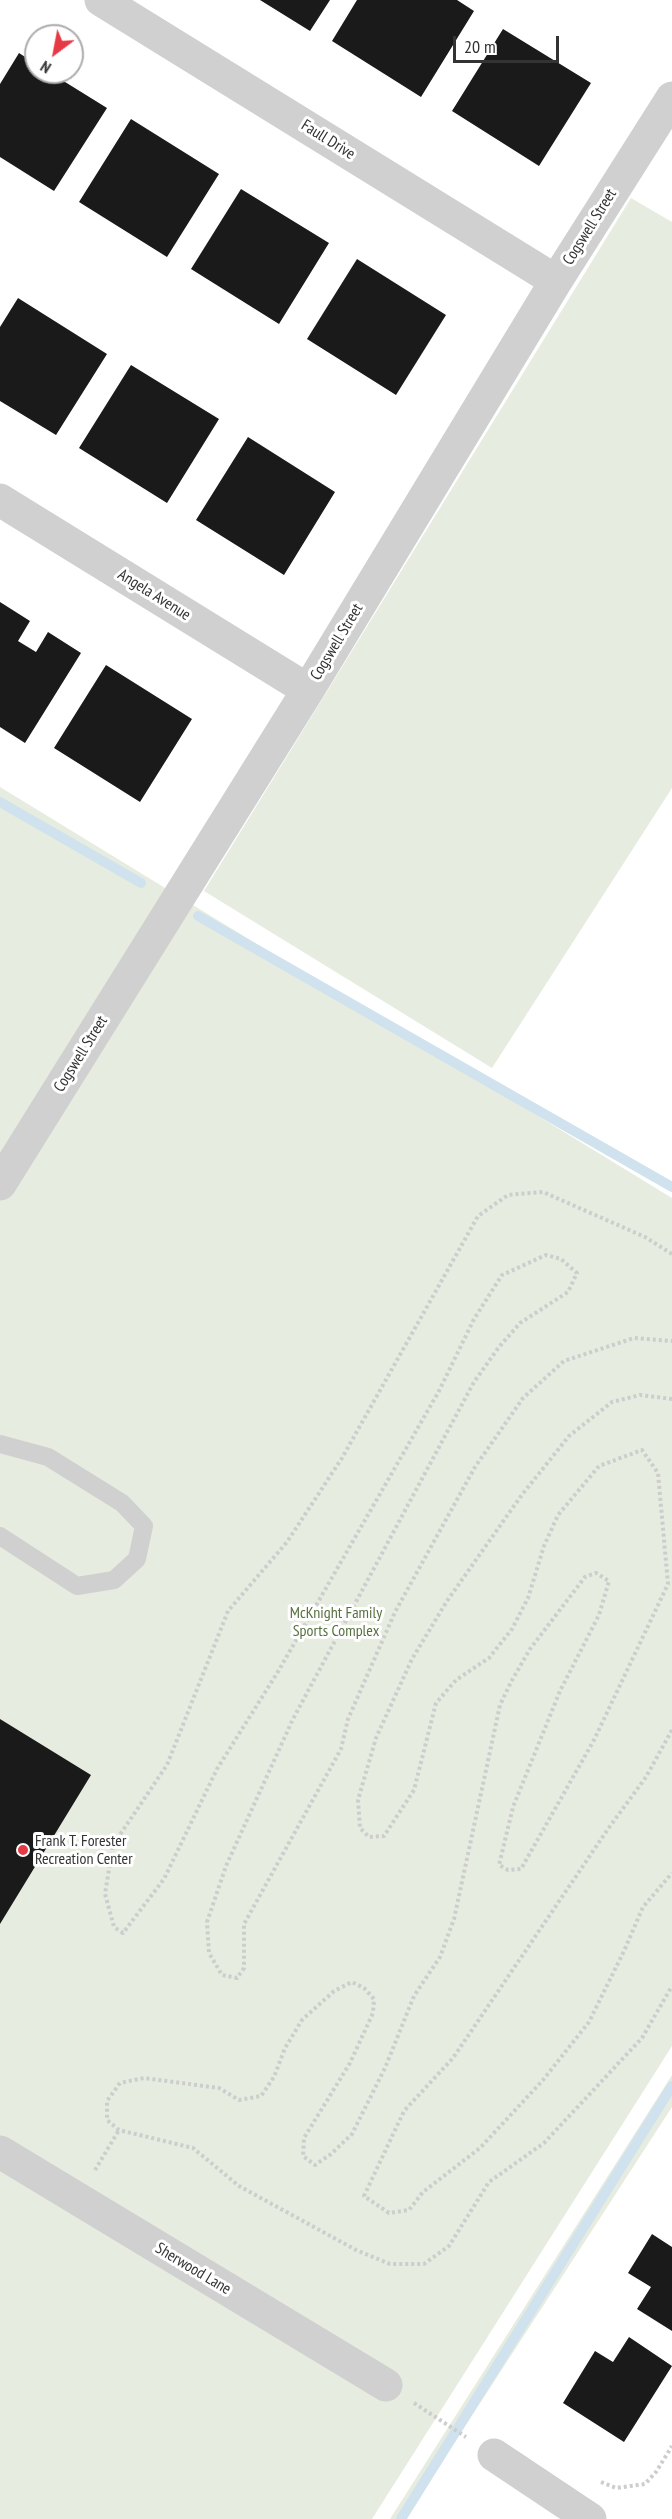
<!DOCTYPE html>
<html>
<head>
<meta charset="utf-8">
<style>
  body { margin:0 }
  #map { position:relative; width:672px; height:2519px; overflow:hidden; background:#fff; font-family:"PT Sans Narrow",sans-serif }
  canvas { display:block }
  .north { position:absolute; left:24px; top:24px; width:60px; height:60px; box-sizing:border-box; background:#fff; border:2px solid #adadad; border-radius:50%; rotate:212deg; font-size:16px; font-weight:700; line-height:24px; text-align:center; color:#333 }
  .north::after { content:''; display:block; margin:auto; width:21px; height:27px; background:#e63946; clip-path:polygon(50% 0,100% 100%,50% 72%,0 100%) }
  .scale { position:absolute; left:453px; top:36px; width:106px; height:27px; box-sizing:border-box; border:3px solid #333; border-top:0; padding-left:8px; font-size:18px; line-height:21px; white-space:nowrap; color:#333; -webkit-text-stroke:4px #fff; paint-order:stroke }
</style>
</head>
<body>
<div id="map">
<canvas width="672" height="2519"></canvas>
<div class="north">N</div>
<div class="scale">20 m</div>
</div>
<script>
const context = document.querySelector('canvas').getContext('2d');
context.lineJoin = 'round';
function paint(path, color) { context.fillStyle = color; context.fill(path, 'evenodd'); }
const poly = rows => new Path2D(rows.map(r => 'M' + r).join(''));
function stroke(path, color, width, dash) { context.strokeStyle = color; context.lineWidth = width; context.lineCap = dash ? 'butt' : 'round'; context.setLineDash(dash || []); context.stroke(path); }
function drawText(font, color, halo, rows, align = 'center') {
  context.font = font + ' "PT Sans Narrow",sans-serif'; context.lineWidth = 6; context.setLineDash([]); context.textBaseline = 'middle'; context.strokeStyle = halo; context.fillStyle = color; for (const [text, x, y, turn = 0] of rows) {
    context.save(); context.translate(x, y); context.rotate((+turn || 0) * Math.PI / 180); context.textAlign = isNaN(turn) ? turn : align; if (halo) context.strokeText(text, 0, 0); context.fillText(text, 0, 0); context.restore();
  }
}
paint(poly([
  [631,198,672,222,672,788,492,1068,204,891],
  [0,787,672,1198,672,2046,372,2519,0,2519],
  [672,2075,672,2107,405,2519,390,2519]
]), '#e6ecdf');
stroke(poly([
  [0,802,141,883],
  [198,916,672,1187],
  [401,2519,672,2086]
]), '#cfe2ee', 10);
paint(poly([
  [260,0,330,0,310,31],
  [357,0,457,0,474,11,421,97,332,41],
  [503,29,591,83,539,166,452,111],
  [19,53,36,64,36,72,49,72,107,108,54,191,0,157,0,84],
  [131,119,219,174,167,257,79,202],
  [241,189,329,243,279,324,191,269],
  [357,259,446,315,396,395,307,339],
  [18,298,107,354,56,435,0,401,0,327],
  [131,365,219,419,167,503,79,448],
  [248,437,335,492,284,575,196,520],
  [0,602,30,621,18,641,36,652,48,632,81,653,25,743,0,727],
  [106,665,192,719,140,802,54,748],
  [0,1719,91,1775,0,1924],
  [652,2234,672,2247,672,2331,637,2309,651,2287,628,2273],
  [629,2337,672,2366,624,2442,563,2403,595,2351,613,2362]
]), '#1a1a1a');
stroke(poly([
  [672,1254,645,1237,543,1192,508,1195,478,1216,342,1458,287,1542,228,1611,167,1765,113,1845,105,1894,114,1927,123,1933,164,1879,217,1769,279,1670,439,1391,474,1319,502,1275,546,1255,561,1259,577,1273,568,1292,520,1323,499,1347,474,1382,293,1719,226,1866,207,1922,209,1953,222,1975,237,1978,244,1968,244,1924,341,1749,348,1719,395,1612,475,1467,523,1398,564,1361,634,1338,672,1341],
  [672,1399,640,1395,612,1402,569,1436,521,1496,447,1601,412,1659,376,1738,358,1800,360,1828,369,1837,384,1836,414,1790,436,1703,456,1680,489,1658,512,1629,528,1598,544,1546,558,1515,599,1466,642,1450,658,1473,668,1584,594,1740,521,1869,508,1870,499,1865,513,1807,560,1691,599,1615,609,1581,596,1573,585,1577,530,1649,511,1682,500,1705,454,1919,440,1957,414,1996,385,2068,352,2134,331,2154,315,2165,303,2156,304,2138,350,2063,373,2013,374,1999,364,1988,352,1982,334,1991,302,2020,285,2048,274,2077,261,2096,239,2100,219,2088,144,2078,120,2083,107,2101,107,2120,119,2130,193,2148,239,2186,356,2250,390,2264,424,2264,449,2246,489,2182,544,2143,642,2038,672,1986],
  [672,1730,646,1777,608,1829,453,2058,404,2111,364,2196,389,2213,409,2210,423,2192,480,2148,543,2080,589,2022,624,1951,643,1907,672,1873],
  [95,2170,119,2130],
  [414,2403,466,2437],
  [601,2482,616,2488,645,2484,656,2472,672,2446]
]), '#cdcdcd', 4, [3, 3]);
stroke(poly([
  [0,1444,48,1457,122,1503,144,1526,137,1559,114,1580,77,1586,0,1536]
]), '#d0d0d0', 18);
stroke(poly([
  [101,0,556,281],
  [0,500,308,690],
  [0,1184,308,690,556,281,672,98],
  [0,2152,386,2385],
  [494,2455,590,2519]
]), '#d0d0d0', 33);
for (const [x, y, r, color] of [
  [23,1850,6,"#e63946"]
]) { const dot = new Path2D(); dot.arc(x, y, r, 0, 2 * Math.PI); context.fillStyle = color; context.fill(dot); stroke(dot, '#fff', 2); }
drawText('16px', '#333', '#fff', [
  ["Faull Drive",328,140,32],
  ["Cogswell Street",590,227,-58],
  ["Angela Avenue",154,595,32],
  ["Cogswell Street",337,642,-59],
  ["Cogswell Street",81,1054,-58],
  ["Sherwood Lane",193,2269,31]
]);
drawText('16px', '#56703f', '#fff', [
  ["McKnight Family",336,1613],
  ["Sports Complex",336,1631]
]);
drawText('16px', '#333', '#fff', [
  ["Frank T. Forester",35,1841],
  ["Recreation Center",35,1859]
], 'left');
</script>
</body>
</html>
